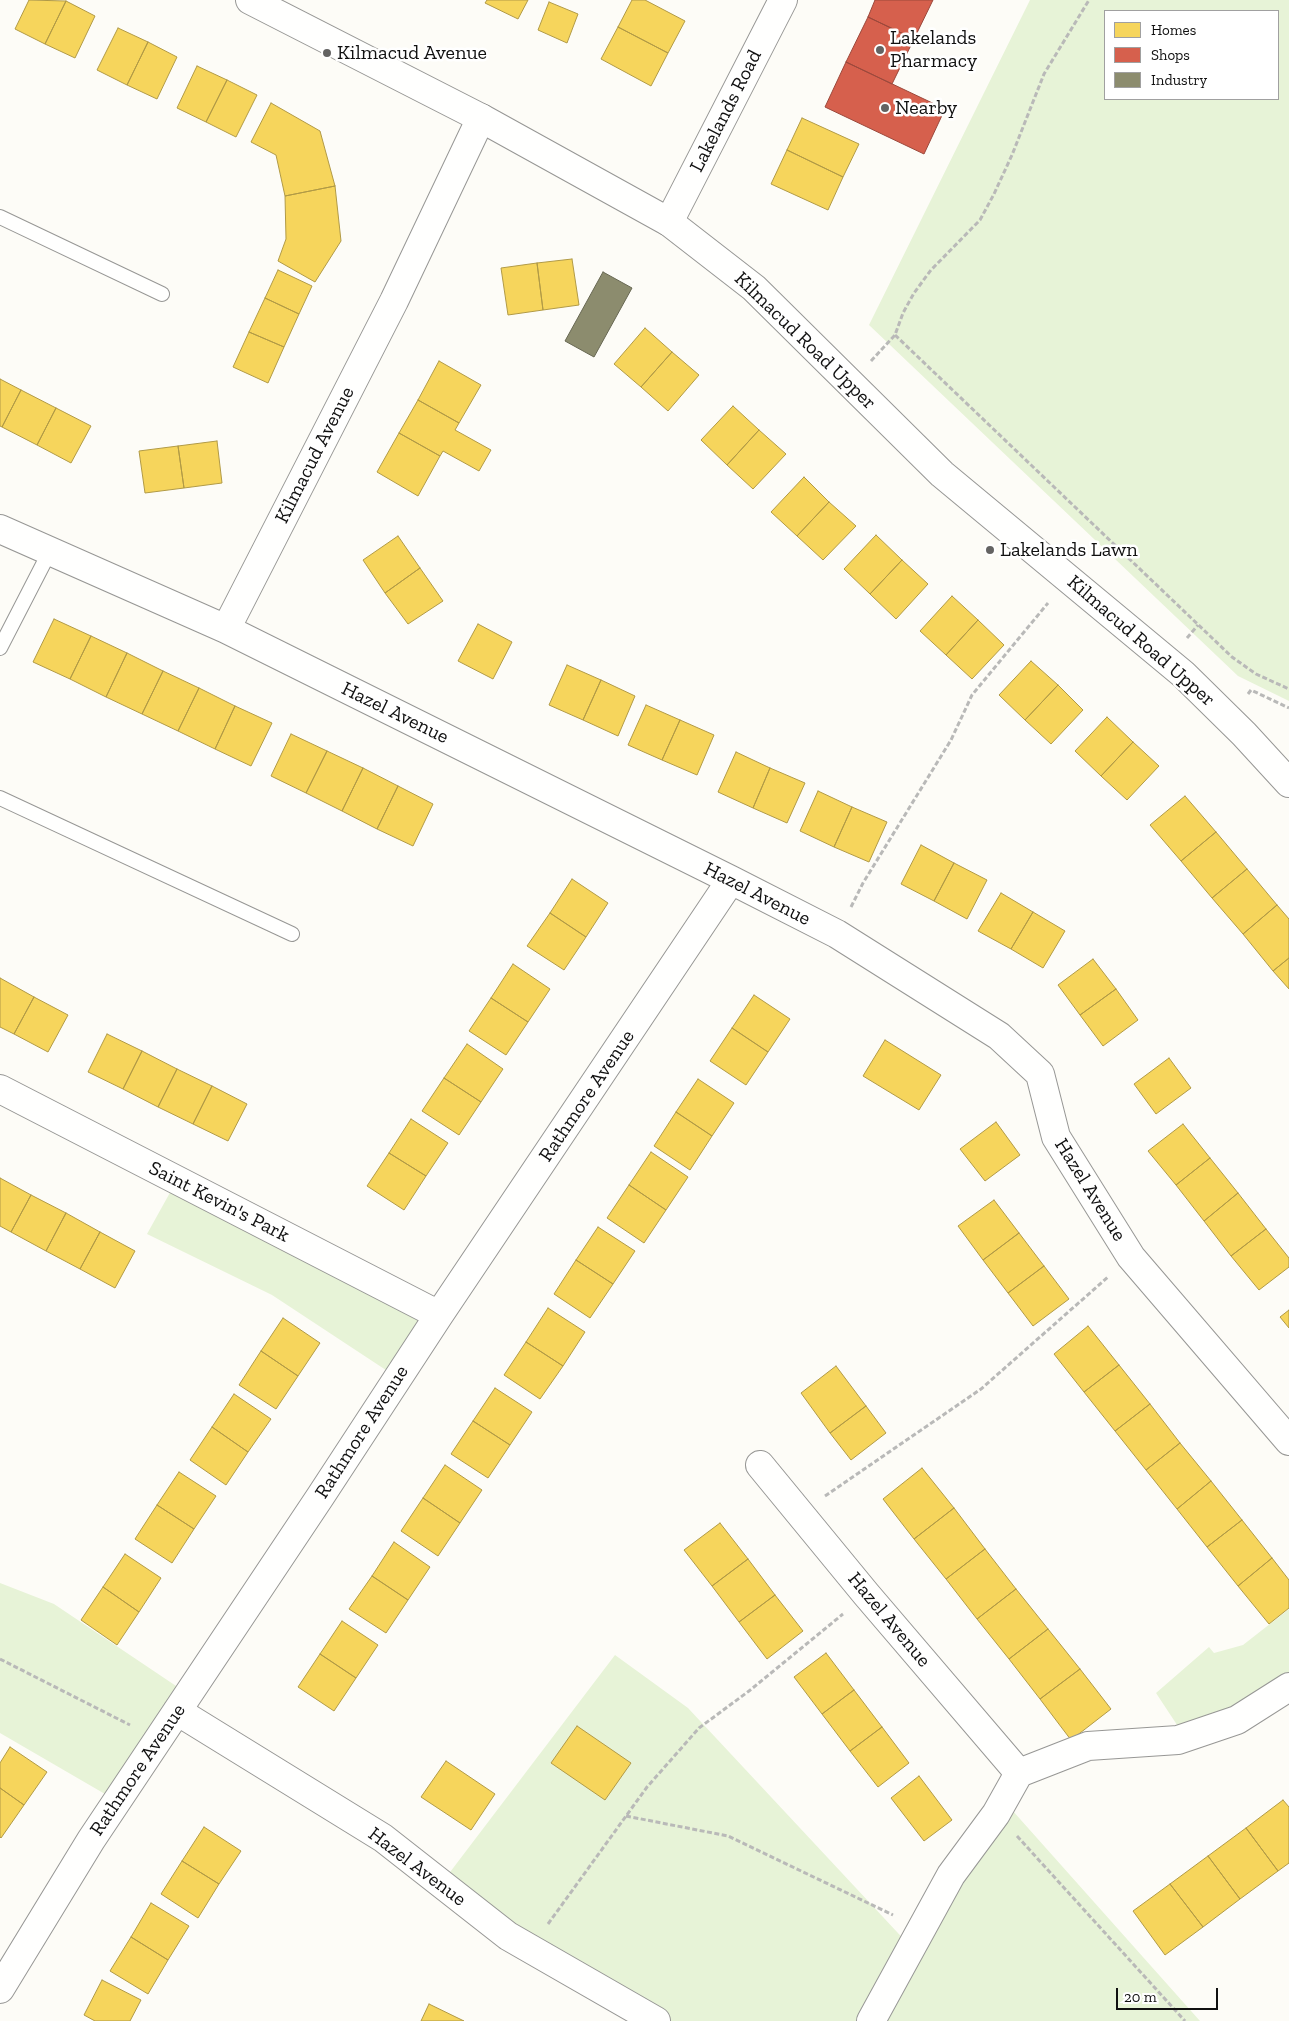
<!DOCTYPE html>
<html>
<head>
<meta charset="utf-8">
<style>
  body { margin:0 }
  #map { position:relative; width:1289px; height:2021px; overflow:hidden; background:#fdfcf7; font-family:"Zilla Slab",serif }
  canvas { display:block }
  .legend { position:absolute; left:1104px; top:10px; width:175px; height:90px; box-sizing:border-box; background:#fff; border:1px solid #a0a0a0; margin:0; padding:6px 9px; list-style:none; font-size:15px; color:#111 }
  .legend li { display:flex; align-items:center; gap:10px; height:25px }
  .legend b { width:25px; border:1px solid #a0a0a0 }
  .scale { position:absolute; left:1116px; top:1988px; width:102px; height:22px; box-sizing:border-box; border:2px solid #111; border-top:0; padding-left:6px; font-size:15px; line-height:18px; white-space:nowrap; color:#111; -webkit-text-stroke:4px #fff; paint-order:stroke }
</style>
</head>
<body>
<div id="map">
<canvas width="1289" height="2021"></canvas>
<ul class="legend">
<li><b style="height:14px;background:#f6d55c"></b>Homes</li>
<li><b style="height:14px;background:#d6604d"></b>Shops</li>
<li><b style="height:14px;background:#8c8c6e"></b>Industry</li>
</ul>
<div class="scale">20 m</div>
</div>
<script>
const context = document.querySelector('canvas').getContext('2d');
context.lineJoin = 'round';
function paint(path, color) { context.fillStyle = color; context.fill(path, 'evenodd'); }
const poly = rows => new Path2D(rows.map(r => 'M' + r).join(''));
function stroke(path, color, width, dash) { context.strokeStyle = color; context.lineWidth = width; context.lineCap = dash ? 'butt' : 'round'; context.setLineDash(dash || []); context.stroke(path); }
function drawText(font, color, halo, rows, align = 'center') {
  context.font = font + ' "Zilla Slab",serif'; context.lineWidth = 5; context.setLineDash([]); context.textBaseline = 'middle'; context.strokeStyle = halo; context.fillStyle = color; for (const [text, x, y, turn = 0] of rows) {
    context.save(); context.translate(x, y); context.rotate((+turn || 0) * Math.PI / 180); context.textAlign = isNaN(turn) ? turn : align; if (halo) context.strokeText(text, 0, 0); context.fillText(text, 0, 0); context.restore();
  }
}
paint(poly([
  [1030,0,1289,0,1289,701,1238,676,869,325],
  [1105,11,1278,11,1278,99,1105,99],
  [177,1180,438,1315,398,1378,272,1295,147,1234],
  [0,1583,54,1604,188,1694,117,1801,0,1733],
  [1289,1609,1289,1686,1185,1737,1156,1693,1209,1647,1214,1653,1243,1645],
  [615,1655,688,1708,911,1947,1004,1801,1200,2021,656,2021,441,1884]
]), '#e7f3d7');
const homes = poly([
  [29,0,66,1,45,44,15,29,29,0],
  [487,0,528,0,518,19,485,3,487,0],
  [632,0,645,0,685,21,668,53,618,27,632,0],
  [66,1,95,16,75,58,45,44,66,1],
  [549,2,578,14,567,43,538,30,549,2],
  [618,27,668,53,651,86,601,59,618,27],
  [118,28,148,42,127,85,97,70,118,28],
  [148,42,177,57,157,99,127,85,148,42],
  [197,66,227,80,206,122,177,108,197,66],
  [227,80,257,95,236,137,206,122,227,80],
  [271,103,320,131,335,186,285,196,276,155,251,142,271,103],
  [802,118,859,144,843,177,787,150,802,118],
  [787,150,843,177,828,210,771,184,787,150],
  [335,186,341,241,315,282,278,261,286,239,285,196,335,186],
  [572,259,579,305,543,310,537,263,572,259],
  [537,263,543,310,508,315,501,268,537,263],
  [278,270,312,286,299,314,265,298,278,270],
  [265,298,299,314,284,347,249,332,265,298],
  [645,328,672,352,641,387,614,364,645,328],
  [249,332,284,347,268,383,233,367,249,332],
  [672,352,699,375,668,411,641,387,672,352],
  [439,361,481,385,459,423,418,400,439,361],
  [0,379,21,390,2,427,0,426,0,379],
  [21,390,56,408,37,445,2,427,21,390],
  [418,400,459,423,455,430,491,450,479,471,443,451,440,456,399,433,418,400],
  [733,406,759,430,727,465,701,440,733,406],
  [56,408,91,426,71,463,37,445,56,408],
  [759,430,786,454,753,489,727,465,759,430],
  [399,433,440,456,418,496,377,472,399,433],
  [217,441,222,483,184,488,178,446,217,441],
  [178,446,184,488,145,493,139,451,178,446],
  [804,477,829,502,797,536,771,512,804,477],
  [829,502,856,526,823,560,797,536,829,502],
  [876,535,902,560,870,594,844,569,876,535],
  [398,536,420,568,385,593,363,560,398,536],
  [902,560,928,584,896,619,870,594,902,560],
  [420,568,443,601,408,624,385,593,420,568],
  [952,596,978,620,946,655,920,631,952,596],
  [54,619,91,636,70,679,33,662,54,619],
  [978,620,1004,645,972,679,946,655,978,620],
  [478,624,512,642,493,679,458,661,478,624],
  [91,636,127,653,106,697,70,679,91,636],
  [127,653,163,671,142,714,106,697,127,653],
  [1031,661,1058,685,1025,720,999,695,1031,661],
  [567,665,601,680,583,720,549,705,567,665],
  [163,671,199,688,178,731,142,714,163,671],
  [601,680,635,696,618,736,583,720,601,680],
  [1058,685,1083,710,1051,744,1025,720,1058,685],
  [199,688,235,706,215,749,178,731,199,688],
  [646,705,680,720,662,760,628,745,646,705],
  [235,706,272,723,251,766,215,749,235,706],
  [1107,717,1133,742,1101,776,1075,751,1107,717],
  [680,720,714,735,697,775,662,760,680,720],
  [291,734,327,751,306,793,271,776,291,734],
  [1133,742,1159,766,1127,800,1101,776,1133,742],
  [327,751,363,768,342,811,306,793,327,751],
  [736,752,770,768,753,808,718,792,736,752],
  [363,768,398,786,377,829,342,811,363,768],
  [770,768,805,783,787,823,753,808,770,768],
  [398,786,433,804,413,846,377,829,398,786],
  [818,791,852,807,834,847,800,831,818,791],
  [1185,796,1216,832,1181,861,1150,825,1185,796],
  [852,807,887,822,869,862,834,847,852,807],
  [1216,832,1247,869,1212,898,1181,861,1216,832],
  [921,845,954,863,934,901,901,884,921,845],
  [954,863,987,880,967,919,934,901,954,863],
  [1247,869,1277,905,1243,934,1212,898,1247,869],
  [572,879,608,903,586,937,550,913,572,879],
  [1001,893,1033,912,1011,949,978,931,1001,893],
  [1277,905,1289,919,1289,958,1273,971,1243,934,1277,905],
  [1033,912,1065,931,1043,968,1011,949,1033,912],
  [550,913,586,937,564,970,527,946,550,913],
  [1289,958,1289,989,1273,971,1289,958],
  [1093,959,1116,989,1080,1015,1058,985,1093,959],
  [513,964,550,989,528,1022,491,998,513,964],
  [0,978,34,997,14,1034,0,1027,0,978],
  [1116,989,1138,1020,1103,1046,1080,1015,1116,989],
  [754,995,790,1019,768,1052,732,1028,754,995],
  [34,997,68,1015,48,1052,14,1034,34,997],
  [491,998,528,1022,506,1055,469,1031,491,998],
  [732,1028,768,1052,746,1085,710,1061,732,1028],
  [107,1034,142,1051,123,1089,88,1072,107,1034],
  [885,1040,941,1075,919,1110,863,1076,885,1040],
  [467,1044,503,1069,481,1102,444,1078,467,1044],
  [142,1051,177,1069,158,1107,123,1089,142,1051],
  [1169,1058,1191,1088,1156,1114,1134,1084,1169,1058],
  [177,1069,212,1086,193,1124,158,1107,177,1069],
  [444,1078,481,1102,459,1135,422,1111,444,1078],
  [698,1079,734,1103,712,1136,676,1112,698,1079],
  [212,1086,247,1104,228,1141,193,1124,212,1086],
  [676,1112,712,1136,690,1170,654,1146,676,1112],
  [411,1119,448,1143,426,1176,389,1153,411,1119],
  [996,1122,1020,1155,985,1181,960,1149,996,1122],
  [1183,1124,1210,1158,1176,1185,1148,1151,1183,1124],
  [651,1152,688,1177,666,1210,629,1185,651,1152],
  [389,1153,426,1176,404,1210,367,1186,389,1153],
  [1210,1158,1238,1193,1204,1221,1176,1185,1210,1158],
  [0,1178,31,1195,11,1232,0,1226,0,1178],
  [629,1185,666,1210,644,1243,607,1218,629,1185],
  [1238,1193,1266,1229,1231,1256,1204,1221,1238,1193],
  [31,1195,66,1213,46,1251,11,1232,31,1195],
  [994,1200,1019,1233,983,1260,958,1226,994,1200],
  [66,1213,100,1232,80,1269,46,1251,66,1213],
  [598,1227,635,1251,613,1284,576,1260,598,1227],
  [1266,1229,1289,1258,1289,1267,1259,1290,1231,1256,1266,1229],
  [100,1232,135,1251,115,1288,80,1269,100,1232],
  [1019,1233,1044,1266,1008,1293,983,1260,1019,1233],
  [576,1260,613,1284,590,1318,554,1294,576,1260],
  [1044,1266,1069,1299,1033,1326,1008,1293,1044,1266],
  [548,1308,585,1332,563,1366,526,1342,548,1308],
  [1289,1310,1289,1328,1280,1317,1289,1310],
  [283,1318,320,1343,298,1376,261,1351,283,1318],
  [1088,1326,1119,1365,1084,1392,1054,1354,1088,1326],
  [526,1342,563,1366,540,1399,504,1375,526,1342],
  [261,1351,298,1376,276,1409,239,1385,261,1351],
  [1119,1365,1150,1404,1115,1431,1084,1392,1119,1365],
  [836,1366,866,1406,830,1433,801,1393,836,1366],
  [495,1388,532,1412,510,1445,473,1421,495,1388],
  [234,1394,271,1419,248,1452,212,1427,234,1394],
  [1150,1404,1180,1443,1146,1470,1115,1431,1150,1404],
  [866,1406,886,1433,851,1460,830,1433,866,1406],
  [473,1421,510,1445,488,1478,451,1454,473,1421],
  [212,1427,248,1452,226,1485,190,1460,212,1427],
  [1180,1443,1211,1481,1177,1509,1146,1470,1180,1443],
  [445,1465,482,1490,460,1523,423,1498,445,1465],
  [922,1468,954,1508,914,1539,883,1499,922,1468],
  [179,1472,216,1496,194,1529,157,1505,179,1472],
  [1211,1481,1242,1520,1207,1547,1177,1509,1211,1481],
  [423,1498,460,1523,438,1556,401,1531,423,1498],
  [157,1505,194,1529,172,1563,135,1539,157,1505],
  [954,1508,985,1549,946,1579,914,1539,954,1508],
  [1242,1520,1272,1558,1238,1586,1207,1547,1242,1520],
  [720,1523,748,1559,712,1586,684,1550,720,1523],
  [394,1542,430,1567,408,1600,372,1576,394,1542],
  [985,1549,1016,1589,977,1619,946,1579,985,1549],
  [125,1554,161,1578,139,1612,103,1587,125,1554],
  [1272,1558,1289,1580,1289,1608,1269,1624,1238,1586,1272,1558],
  [748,1559,775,1595,739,1622,712,1586,748,1559],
  [372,1576,408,1600,386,1633,349,1609,372,1576],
  [103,1587,139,1612,117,1645,81,1620,103,1587],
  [1016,1589,1048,1629,1009,1659,977,1619,1016,1589],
  [775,1595,803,1631,767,1659,739,1622,775,1595],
  [342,1621,378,1645,356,1678,320,1654,342,1621],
  [1048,1629,1080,1669,1040,1699,1009,1659,1048,1629],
  [826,1653,854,1690,822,1714,794,1677,826,1653],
  [320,1654,356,1678,334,1711,298,1687,320,1654],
  [1080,1669,1111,1709,1071,1740,1040,1699,1080,1669],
  [854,1690,882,1727,850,1751,822,1714,854,1690],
  [577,1726,631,1763,605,1800,551,1763,577,1726],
  [882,1727,909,1763,878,1787,850,1751,882,1727],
  [10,1747,47,1772,24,1805,0,1788,0,1763,10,1747],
  [446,1761,495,1794,471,1830,421,1797,446,1761],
  [919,1776,952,1820,924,1841,891,1798,919,1776],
  [0,1788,24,1805,1,1838,0,1837,0,1788],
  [1283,1800,1289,1807,1289,1863,1278,1871,1246,1828,1283,1800],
  [204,1827,241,1851,219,1884,182,1861,204,1827],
  [1246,1828,1278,1871,1240,1899,1208,1856,1246,1828],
  [1208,1856,1240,1899,1203,1927,1170,1884,1208,1856],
  [182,1861,219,1884,198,1918,161,1894,182,1861],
  [1170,1884,1203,1927,1165,1955,1133,1911,1170,1884],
  [151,1903,189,1926,168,1960,131,1937,151,1903],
  [131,1937,168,1960,148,1994,110,1971,131,1937],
  [102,1980,141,2000,130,2021,95,2021,84,2015,102,1980],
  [429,2004,464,2021,421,2021,429,2004]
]);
paint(homes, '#f6d55c');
stroke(homes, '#b19a46', 1);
const shops = poly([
  [875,0,933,0,914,39,868,17,875,0],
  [868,17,914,39,892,84,846,62,868,17],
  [846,62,945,109,924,154,825,107,846,62]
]);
paint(shops, '#d6604d');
stroke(shops, '#9b483b', 1);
const industry = poly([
  [603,272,632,288,594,357,565,341,603,272]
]);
paint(industry, '#8c8c6e');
stroke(industry, '#676752', 1);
const service = poly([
  [0,217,162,294],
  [0,648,50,551],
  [0,798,292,934]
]);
const minor = poly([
  [669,222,783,0],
  [0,529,226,629,731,880,837,934,999,1036,1040,1074,1056,1137,1131,1257,1289,1441],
  [226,629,394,301,481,118],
  [0,1089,439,1315],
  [760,1465,866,1594,1019,1773],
  [177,1711,383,1838,508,1936,656,2021],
  [0,1989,91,1840,320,1497,439,1315,731,880],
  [871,2021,951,1875,996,1814,1019,1773,1088,1746,1178,1740,1237,1720,1289,1687]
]);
const tertiary = poly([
  [250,0,481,118,669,222,754,288,942,474,1183,674,1244,734,1289,783]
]);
stroke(service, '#979795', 16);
stroke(minor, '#979795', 30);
stroke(tertiary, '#979795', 30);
stroke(poly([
  [895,335,1232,657,1256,674,1289,689],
  [871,361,895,335,903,313,914,293,931,270,980,220,994,194,1012,155,1044,74,1089,0],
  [1187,638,1198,625],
  [1248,694,1251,690,1289,708],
  [851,907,863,883,951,740,972,695,1048,603],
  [825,1496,981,1389,1108,1277],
  [0,1659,130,1725],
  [626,1816,728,1836,893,1915],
  [1017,1836,1185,2021],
  [548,1924,647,1787,699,1728,749,1691,843,1614]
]), '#b9b9b8', 3, [5, 2.5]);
stroke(service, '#fffffe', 14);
stroke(minor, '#fffffe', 28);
stroke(tertiary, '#fffffe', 28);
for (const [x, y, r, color] of [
  [880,50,5,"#646362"],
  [327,53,5,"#646362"],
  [885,108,5,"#646362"],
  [990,550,5,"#646362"]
]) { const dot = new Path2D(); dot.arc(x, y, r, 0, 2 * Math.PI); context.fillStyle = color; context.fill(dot); stroke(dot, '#fff', 2); }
drawText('20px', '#111', '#fff', [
  ["Lakelands",890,38],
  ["Pharmacy",890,61],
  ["Kilmacud Avenue",337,53],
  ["Nearby",895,108],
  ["Lakelands Lawn",1000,550]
], 'left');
drawText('20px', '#111', '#fff', [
  ["Lakelands Road",726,111,-63],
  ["Kilmacud Road Upper",805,341,44],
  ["Kilmacud Avenue",315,455,-63],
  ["Kilmacud Road Upper",1141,641,41],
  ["Hazel Avenue",395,713,26],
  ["Hazel Avenue",757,894,27],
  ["Rathmore Avenue",587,1096,-56],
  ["Hazel Avenue",1090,1190,58],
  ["Saint Kevin's Park",219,1202,27],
  ["Rathmore Avenue",362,1432,-57],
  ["Hazel Avenue",889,1620,50],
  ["Rathmore Avenue",138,1770,-56],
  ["Hazel Avenue",417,1867,37]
]);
</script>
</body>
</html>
